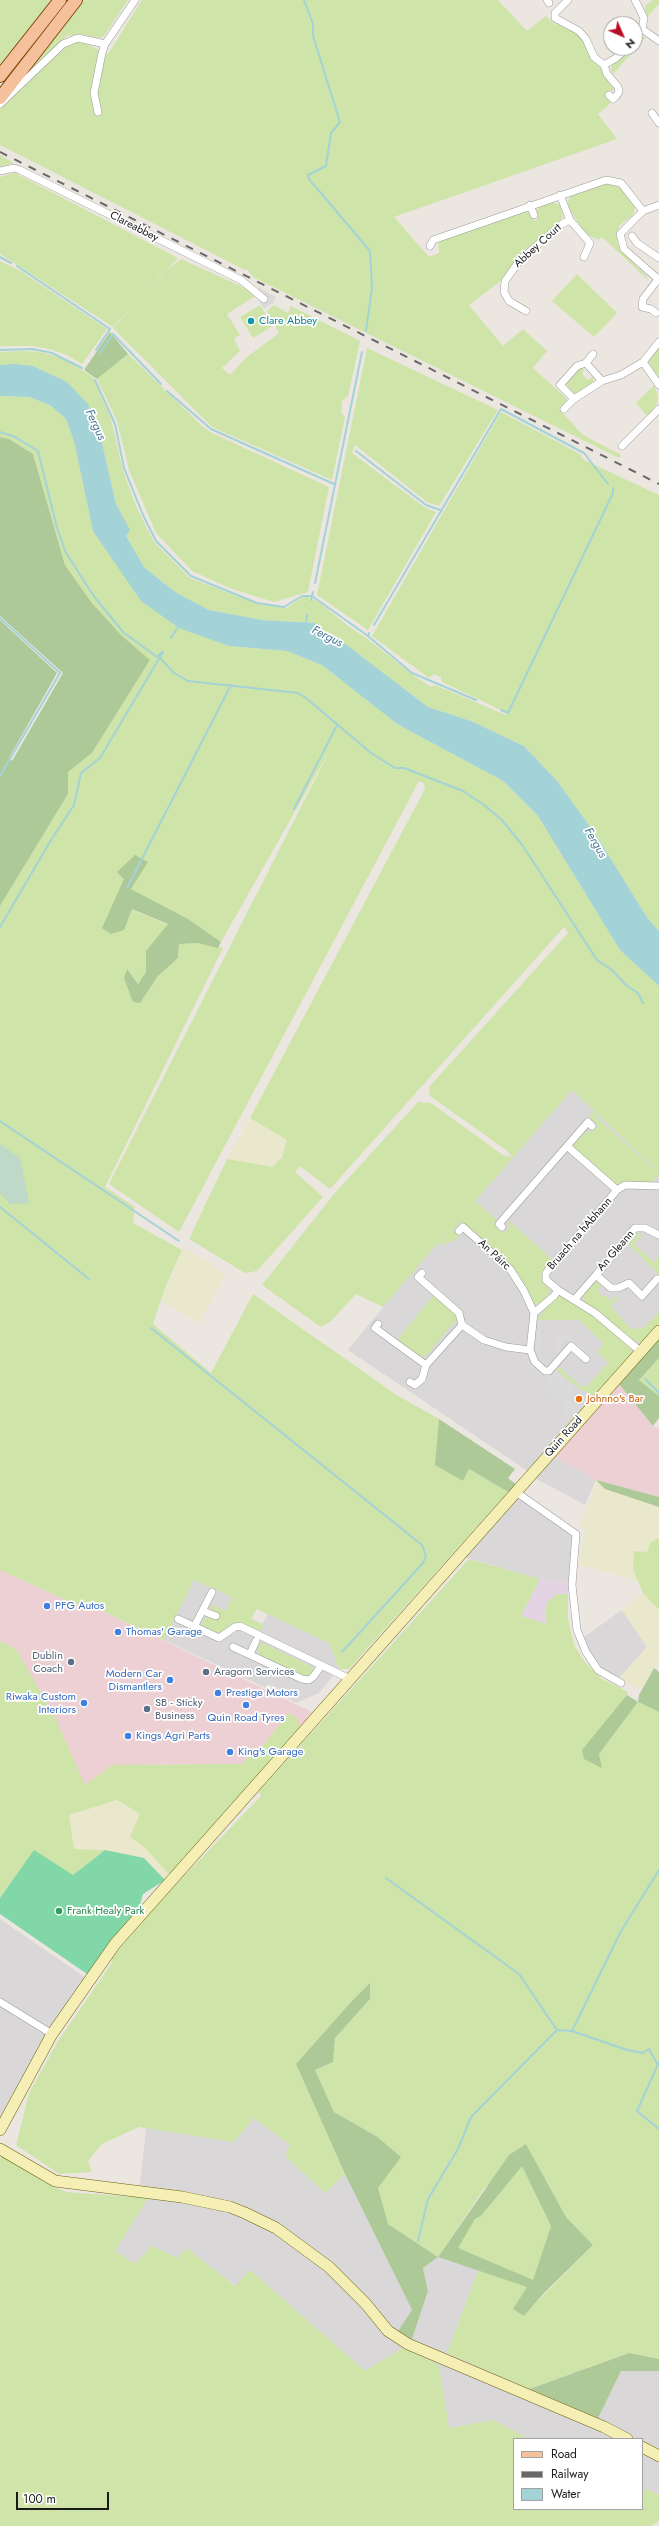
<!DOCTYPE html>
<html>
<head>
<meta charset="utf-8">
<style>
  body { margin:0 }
  #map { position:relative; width:659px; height:2526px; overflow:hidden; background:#ece6e0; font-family:Jost,sans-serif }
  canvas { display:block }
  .legend { position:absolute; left:513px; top:2438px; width:130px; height:72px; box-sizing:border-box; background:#fff; border:1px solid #a3a3a3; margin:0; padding:5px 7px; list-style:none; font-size:12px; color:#1a1a1a }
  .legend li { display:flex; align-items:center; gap:8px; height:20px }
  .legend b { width:20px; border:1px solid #a3a3a3 }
  .north { position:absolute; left:603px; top:16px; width:40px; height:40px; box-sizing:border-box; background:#fff; border:1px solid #a3a3a3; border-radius:50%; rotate:135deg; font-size:11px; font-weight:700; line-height:16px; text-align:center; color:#1a1a1a }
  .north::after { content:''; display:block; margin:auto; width:14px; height:18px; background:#b90c26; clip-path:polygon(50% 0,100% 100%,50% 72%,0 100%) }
  .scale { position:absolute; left:16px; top:2492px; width:93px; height:18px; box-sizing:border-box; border:2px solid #1a1a1a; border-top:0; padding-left:5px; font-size:12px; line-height:14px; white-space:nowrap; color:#1a1a1a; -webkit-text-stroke:3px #fff; paint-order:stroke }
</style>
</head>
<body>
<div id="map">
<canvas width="659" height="2526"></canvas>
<ul class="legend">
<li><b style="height:5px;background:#f5c19c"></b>Road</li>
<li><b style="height:5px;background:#686868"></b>Railway</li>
<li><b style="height:11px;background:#a3d3d7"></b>Water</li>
</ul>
<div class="north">N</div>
<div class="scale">100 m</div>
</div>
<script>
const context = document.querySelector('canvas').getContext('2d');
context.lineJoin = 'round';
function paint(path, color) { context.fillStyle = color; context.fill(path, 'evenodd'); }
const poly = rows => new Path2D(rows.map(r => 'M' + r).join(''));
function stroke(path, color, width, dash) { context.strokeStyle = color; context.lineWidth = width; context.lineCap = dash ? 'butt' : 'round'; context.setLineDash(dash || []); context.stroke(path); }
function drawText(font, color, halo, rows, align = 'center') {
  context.font = font + ' Jost,sans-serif'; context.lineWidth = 3.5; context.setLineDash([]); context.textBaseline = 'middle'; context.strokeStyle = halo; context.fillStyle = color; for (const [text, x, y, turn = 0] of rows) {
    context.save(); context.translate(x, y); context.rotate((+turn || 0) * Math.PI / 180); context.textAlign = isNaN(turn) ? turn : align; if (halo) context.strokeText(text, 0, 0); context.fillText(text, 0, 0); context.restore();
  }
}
paint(poly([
  [572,1090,659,1172,659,1325,529,1472,348,1350,398,1289],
  [554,1457,596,1480,585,1505,535,1478],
  [519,1497,574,1537,570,1583,540,1579,464,1557],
  [194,1579,256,1609,251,1619,262,1624,268,1614,329,1643,339,1669,319,1693,296,1703,277,1693,278,1689,268,1684,266,1688,164,1640],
  [622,1610,647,1647,617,1680,605,1674,589,1652,584,1637],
  [0,1919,86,1978,0,2121],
  [254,2118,290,2145,325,2193,345,2174,412,2310,398,2331,412,2338,428,2291,423,2268,438,2257,478,2270,447,2353,621,2371,659,2371,659,2495,647,2489,642,2491,642,2439,529,2439,493,2420,449,2428,403,2348,365,2371,250,2270,236,2286,187,2249,177,2258,136,2264,114,2251,148,2198,140,2185,146,2128,234,2142]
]), '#d9d7d8');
paint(poly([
  [619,1384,653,1426,659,1428,659,1497,596,1480,554,1457],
  [0,1570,86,1609,90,1605,314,1713,299,1730,289,1713,265,1743,241,1764,112,1765,85,1785,16,1649,0,1641]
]), '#ecd0d3');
paint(poly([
  [540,1579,570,1583,568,1594,557,1594,545,1612,547,1624,521,1616]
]), '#e4d3e4');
paint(poly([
  [250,1118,287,1140,282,1157,273,1167,227,1159],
  [184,1247,226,1275,198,1323,160,1300],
  [596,1480,605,1489,659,1507,659,1538,651,1542,647,1553,640,1550,638,1581,578,1564,586,1530,579,1526,587,1511],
  [643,1593,659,1610,659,1659,642,1689,618,1680,647,1647,622,1610],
  [117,1800,140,1814,130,1837,146,1848,170,1875,165,1880,144,1858,105,1850,73,1849,69,1815]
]), '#eae8cc');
paint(poly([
  [0,0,55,0,0,69],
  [81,0,128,0,103,37,99,38,81,34,67,36,20,79],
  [142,0,498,0,527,31,546,16,552,22,580,35,593,61,602,69,614,87,613,91,610,90,605,96,611,103,598,114,617,139,394,217,429,257,439,253,438,243,442,240,524,210,529,213,534,221,538,219,536,212,539,207,552,202,560,205,563,216,559,223,517,259,502,280,469,305,503,346,523,329,547,351,533,368,565,397,567,401,561,411,583,435,621,455,619,458,253,277,247,269,245,270,0,145,0,109,66,46,77,42,84,43,108,54],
  [653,0,659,0,659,4,646,18,645,6],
  [643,37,646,37,613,74,611,71,612,65,635,48],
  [0,155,14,163,0,167],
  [18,172,17,174,178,258,113,327,0,254,0,177],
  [608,183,621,188,635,206,633,215,619,226,617,242,620,250,646,275,648,280,602,237,598,240,585,233,567,205,570,196,574,193],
  [181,259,247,289,255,296,227,314,240,335,234,339,240,351,222,368,230,375,247,357,279,333,267,311,274,305,288,313,291,306,360,341,348,396,342,401,341,412,345,417,332,480,212,427,113,328,163,273],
  [0,261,19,270,107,329,82,364,67,355,49,349,33,346,0,346],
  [577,274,617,313,594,337,552,301],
  [260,305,273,326,253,338,240,317],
  [367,348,498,410,439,506,427,502,355,445,352,453,424,507,436,512,368,630,317,595],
  [659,348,659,378,648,362],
  [22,351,41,352,64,359,93,377,111,419,123,471,136,506,154,542,190,578,258,604,286,608,303,597,309,597,309,600,313,599,320,603,348,626,365,637,413,675,431,687,435,685,506,715,507,713,442,682,441,677,434,674,429,678,372,636,501,412,580,454,584,460,659,495,659,931,648,919,596,835,558,782,524,746,471,721,428,707,335,636,320,633,315,623,262,620,209,610,175,592,144,567,126,536,129,530,116,504,102,443,67,382,33,366,0,365,0,352],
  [128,354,202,426,212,433,329,487,308,592,274,602,232,589,192,571,156,533,129,470,117,421,97,379],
  [583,368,584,370,582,374,588,380,593,377,593,383,578,393,573,393,566,384,578,369],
  [654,385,658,396,657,403,648,417,636,403],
  [0,396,29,397,50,405,66,419,74,441,93,531,229,646,287,651,322,665,397,724,503,781,538,816,620,950,659,986,659,1177,656,1177,652,1183,615,1184,574,1148,574,1143,583,1132,588,1131,591,1133,598,1125,589,1117,594,1111,572,1090,475,1201,497,1220,493,1224,503,1233,510,1227,507,1222,510,1222,553,1260,542,1273,544,1283,551,1291,541,1303,534,1304,524,1284,511,1267,461,1222,453,1231,459,1236,456,1240,440,1245,439,1243,457,1221,383,1307,356,1294,331,1321,321,1327,262,1285,334,1194,418,1102,431,1103,504,1156,512,1157,506,1150,430,1096,429,1087,568,933,564,927,330,1189,300,1166,295,1172,323,1197,257,1271,245,1273,189,1239,227,1159,273,1167,282,1157,287,1140,250,1118,425,789,424,783,419,781,179,1232,109,1184,331,748,221,942,188,919,131,889,147,862,124,879,131,909,168,925,146,951,146,972,138,984,128,970,140,1003,158,976,178,958,179,944,198,943,223,948,105,1187,135,1207,133,1223,182,1250,166,1285,153,1324,211,1373,253,1294,395,1394,439,1419,436,1465,463,1481,469,1469,510,1493,498,1503,349,1669,339,1669,329,1643,257,1609,251,1619,263,1624,261,1631,235,1622,220,1635,205,1628,202,1625,204,1619,210,1617,215,1620,218,1614,212,1611,210,1604,226,1611,232,1598,240,1601,194,1580,164,1640,90,1605,89,1601,86,1609,0,1570,0,906,68,794,68,772,92,753,150,660,121,635,92,603,65,565,33,454,9,439,0,437],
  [595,1112,658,1171,658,1172,598,1119],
  [639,1233,642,1235,634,1244,654,1262,659,1257,659,1275,629,1244],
  [595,1282,602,1285,597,1290,603,1297,605,1295,610,1301,615,1296,618,1299,610,1306,631,1329,643,1328,659,1312,659,1325,643,1342,634,1342,583,1301,583,1295],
  [562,1295,593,1315,630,1347,632,1351,631,1357,595,1397,575,1386,556,1370,558,1366,580,1386,587,1386,608,1363,597,1352,604,1344,579,1320,537,1320,555,1297],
  [433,1296,455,1314,457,1319,426,1356,422,1357,397,1340],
  [659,1357,659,1396,639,1380],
  [659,1538,659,1610,643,1593,633,1569,634,1551,647,1552,651,1542],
  [469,1559,540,1579,521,1616,547,1624,545,1612,547,1602,557,1594,568,1594,568,1618,574,1645,585,1662,602,1679,628,1692,599,1754,638,1702,659,1712,659,2359,628,2353,530,2389,447,2353,478,2270,527,2287,524,2315,593,2245,566,2217,526,2144,483,2190,438,2257,388,2224,377,2188,376,2136,334,2112,315,2070,333,2062,335,2038,370,1999,370,1984,350,2003,296,2064,345,2174,325,2193,285,2156,290,2145,254,2118,234,2142,139,2127,102,2144,88,2161,92,2172,59,2174,16,2145,29,2093,58,2041,112,1963,112,1958,164,1897,261,1796,259,1791],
  [0,1641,16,1649,55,1717,85,1785,112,1765,241,1764,265,1743,289,1713,298,1719,299,1730,170,1875,144,1847,130,1837,140,1814,117,1800,69,1815,74,1849,105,1850,73,1875,34,1851,0,1898],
  [261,1642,311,1666,314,1671,308,1678,305,1677,260,1655,257,1649],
  [5,2152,44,2182,66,2192,148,2198,115,2251,135,2264,152,2246,177,2258,187,2248,235,2286,250,2270,365,2371,403,2348,439,2365,449,2428,493,2420,529,2439,514,2439,514,2509,642,2509,642,2491,647,2489,659,2495,659,2521,651,2526,0,2526,0,2159],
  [522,2165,551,2226,533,2281,457,2248,475,2219,481,2216]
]), '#cfe4a8');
paint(poly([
  [110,332,128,354,97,379,84,370],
  [0,437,9,439,33,454,65,565,92,603,121,635,150,660,92,753,68,772,68,794,0,906,0,620,57,673,9,758,12,761,63,673,0,616],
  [135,855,148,862,131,889,188,919,221,942,218,948,198,943,179,944,178,958,158,976,140,1003,133,1002,124,978,127,969,138,984,146,972,146,951,168,924,132,909,124,930,111,934,102,928,124,879,117,872],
  [659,1337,659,1358,639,1380,659,1396,659,1418,653,1426,619,1384],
  [439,1419,515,1469,508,1478,517,1485,510,1493,469,1469,463,1481,435,1465],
  [596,1480,659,1497,659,1507,605,1489],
  [654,1668,659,1672,659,1712,638,1702,599,1754,602,1768,584,1759,582,1750,627,1695,638,1702,639,1695],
  [370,1983,370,1999,335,2038,333,2062,315,2070,334,2112,376,2136,401,2157,378,2188,388,2224,438,2257,509,2155,526,2144,566,2217,593,2245,544,2293,524,2316,513,2309,527,2287,438,2257,423,2268,428,2291,412,2339,398,2331,412,2310,345,2174,296,2064,350,2003],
  [522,2166,551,2226,533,2280,458,2248,475,2219,481,2216],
  [629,2353,659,2359,659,2371,621,2371,598,2418,530,2389]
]), '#adc997');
paint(poly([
  [0,1144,20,1158,29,1203,10,1204,0,1193]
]), '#bed9c8');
paint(poly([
  [34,1850,73,1875,105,1850,144,1858,165,1880,143,1894,137,1914,87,1974,0,1914,0,1898]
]), '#82d7a9');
paint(poly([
  [260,288,276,297,273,303,264,309,254,293],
  [537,1320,542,1320,540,1357,546,1362,543,1366,537,1361,540,1357,536,1356],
  [557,1336,571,1336,591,1355,589,1358,570,1340,561,1341,562,1353,557,1353],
  [532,1364,543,1374,540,1378,529,1368],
  [556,1370,575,1386,571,1390,574,1393,568,1400,580,1410,566,1425,557,1420,566,1406,543,1388,546,1385,544,1383]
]), '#dadada');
paint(poly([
  [15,364,33,366,67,382,88,404,102,443,116,504,130,530,126,536,144,567,175,592,209,610,262,620,315,623,321,633,335,636,428,707,471,721,524,746,558,782,596,835,648,919,659,931,659,986,620,950,538,816,503,781,397,724,322,665,287,651,229,646,179,628,141,601,93,531,74,441,66,419,50,405,29,397,0,396,0,365]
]), '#a3d3d7');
stroke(poly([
  [304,0,313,24,313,36,340,122,331,133,326,166,308,175,309,179,370,251,372,288,366,331],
  [0,257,11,263],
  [17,266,110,329,96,350],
  [0,350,33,349,52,353,82,368],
  [100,353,113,334,161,384],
  [95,380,115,424,124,468,143,515,156,541,191,576,257,603,284,607,302,596,312,596,368,636,369,633],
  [167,391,211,429,334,484],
  [0,432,15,437,38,451,57,528,66,553,93,595,123,632,157,657,162,652],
  [356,451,426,505,440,510],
  [315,583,362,352],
  [311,600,313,592],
  [0,618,60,673,0,776],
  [306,624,307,615],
  [374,625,501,409,584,453,608,484],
  [368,636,412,673,476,700],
  [171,638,179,625],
  [160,658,174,673,188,681,298,693,306,698,371,753,395,768,404,768,463,791,484,805,502,820,523,846,597,960,612,970,627,986,638,993,643,1003],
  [501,710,508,713,613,493,613,488],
  [294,809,337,725],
  [127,888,231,685],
  [0,927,51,840,74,805,81,773,100,758,163,652],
  [0,1121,179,1241],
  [0,1207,89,1279],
  [151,1328,422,1545,426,1555,423,1563,342,1652],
  [645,1379,659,1393],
  [386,1878,519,1974,557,2030],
  [572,2031,621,1931,659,1870],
  [659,2062,637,2111,659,2129],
  [418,2241,428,2199,458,2149,471,2117,557,2030,572,2031,627,2050,643,2053,649,2049,658,2065]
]), '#a3d3d7', 2);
const street = poly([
  [547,0,549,3],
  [568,0,555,13,555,18,579,31,586,39,594,57,604,65,607,74,618,87,619,92,616,96,613,99,609,95],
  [635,0,644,18,642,29,659,41],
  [635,38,642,29],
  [604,65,616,58,627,48],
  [0,104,63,44,78,38,105,44],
  [98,112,94,93,102,53,105,44,135,0],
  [652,113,659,123],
  [0,171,14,168,20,170,241,280,264,299],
  [560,195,570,220,590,243,584,257],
  [530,205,534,215],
  [632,236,637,243,659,258],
  [430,246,433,240,606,180,621,183,643,211],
  [658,279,624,249,620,234,643,211,659,205],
  [526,311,509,301,504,292,505,281,520,260,562,224,570,220],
  [656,313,651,309,642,307,643,299,659,278],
  [593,354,586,363,602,381],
  [643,362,659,342],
  [574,399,560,385,577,366,586,363],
  [564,409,574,399,602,381,621,375,643,362,659,385],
  [622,446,659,409],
  [567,1146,617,1190],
  [502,1227,499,1224,588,1122,592,1126],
  [459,1231,463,1227,510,1269,524,1291,534,1313,554,1296,558,1290],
  [596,1275,635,1228,645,1228,659,1235],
  [575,1299,596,1275,611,1288,618,1288,629,1283,642,1296,657,1279],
  [378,1324,375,1328,426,1365],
  [462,1325,484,1340,506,1347,530,1350,534,1313],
  [530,1350,535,1362,545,1371,549,1371,571,1346,586,1359],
  [640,1351,595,1313,558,1290,546,1280,546,1273,617,1190,625,1185,659,1186],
  [410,1382,415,1385,422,1379,426,1365,462,1325,459,1313,418,1277,422,1273],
  [516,1492,576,1534,572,1585,577,1630,586,1652,598,1670,621,1683],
  [203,1611,216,1616],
  [178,1619,219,1638,235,1627,240,1626,350,1679],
  [194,1627,212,1592],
  [233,1647,302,1679,309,1680,313,1677,321,1666],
  [250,1654,256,1641],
  [0,2002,52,2034]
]);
const secondary = poly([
  [0,2130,52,2034,115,1944,659,1331],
  [0,2149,55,2181,182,2197,230,2207,245,2213,276,2228,329,2267,366,2304,388,2331,408,2344,604,2427,627,2439],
  [642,2447,659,2456]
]);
const primary = poly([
  [0,76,60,0],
  [0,98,76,0]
]);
stroke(street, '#9b9b9b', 8);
stroke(secondary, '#68640b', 12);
stroke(primary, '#884b09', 14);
stroke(street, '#fff', 7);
stroke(secondary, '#f5eeb5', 11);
stroke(primary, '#f5c19c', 12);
stroke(poly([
  [0,152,659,484]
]), '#686868', 2, [8, 8]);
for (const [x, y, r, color] of [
  [251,321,4,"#0f9aa8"],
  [579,1399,4,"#e8710a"],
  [47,1606,4,"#3f7fe0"],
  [118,1632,4,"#3f7fe0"],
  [71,1662,4,"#5c6f8a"],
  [206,1672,4,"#5c6f8a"],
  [170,1680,4,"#3f7fe0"],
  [218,1693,4,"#3f7fe0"],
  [84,1703,4,"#3f7fe0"],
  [246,1705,4,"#3f7fe0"],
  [147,1709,4,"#5c6f8a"],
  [128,1736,4,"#3f7fe0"],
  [230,1752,4,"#3f7fe0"],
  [59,1911,4,"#2e9e5b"]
]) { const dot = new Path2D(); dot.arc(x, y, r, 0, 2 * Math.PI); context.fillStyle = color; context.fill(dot); stroke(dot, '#fff', 1.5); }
drawText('11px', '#1a1a1a', '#fff', [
  ["Clareabbey",134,227,27],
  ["Abbey Court",538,246,-42],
  ["Bruach na hAbhann",580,1234,-49],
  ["An Gleann",616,1251,-49],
  ["An Páirc",494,1255,43],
  ["Quin Road",564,1437,-48]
]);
drawText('11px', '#0d838f', '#fff', [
  ["Clare Abbey",259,321]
], 'left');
drawText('11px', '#c56008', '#fff', [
  ["Johnno's Bar",587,1399]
], 'left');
drawText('11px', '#366cbe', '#fff', [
  ["PFG Autos",55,1606],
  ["Thomas' Garage",126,1632],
  ["Modern Car",162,1674,"right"],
  ["Dismantlers",162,1687,"right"],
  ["Prestige Motors",226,1693],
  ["Riwaka Custom",76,1697,"right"],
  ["Interiors",76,1710,"right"],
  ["Quin Road Tyres",246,1718,"center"],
  ["Kings Agri Parts",136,1736],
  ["King's Garage",238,1752]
], 'left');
drawText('11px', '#4e5e75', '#fff', [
  ["Dublin",63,1656,"right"],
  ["Coach",63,1669,"right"],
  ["Aragorn Services",214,1672],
  ["SB - Sticky",155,1703],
  ["Business",155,1716]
], 'left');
drawText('11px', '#27864d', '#fff', [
  ["Frank Healy Park",67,1911]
], 'left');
drawText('italic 12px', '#487994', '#fff', [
  ["Fergus",95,425,65],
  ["Fergus",327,637,27],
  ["Fergus",595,843,60]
]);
</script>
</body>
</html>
